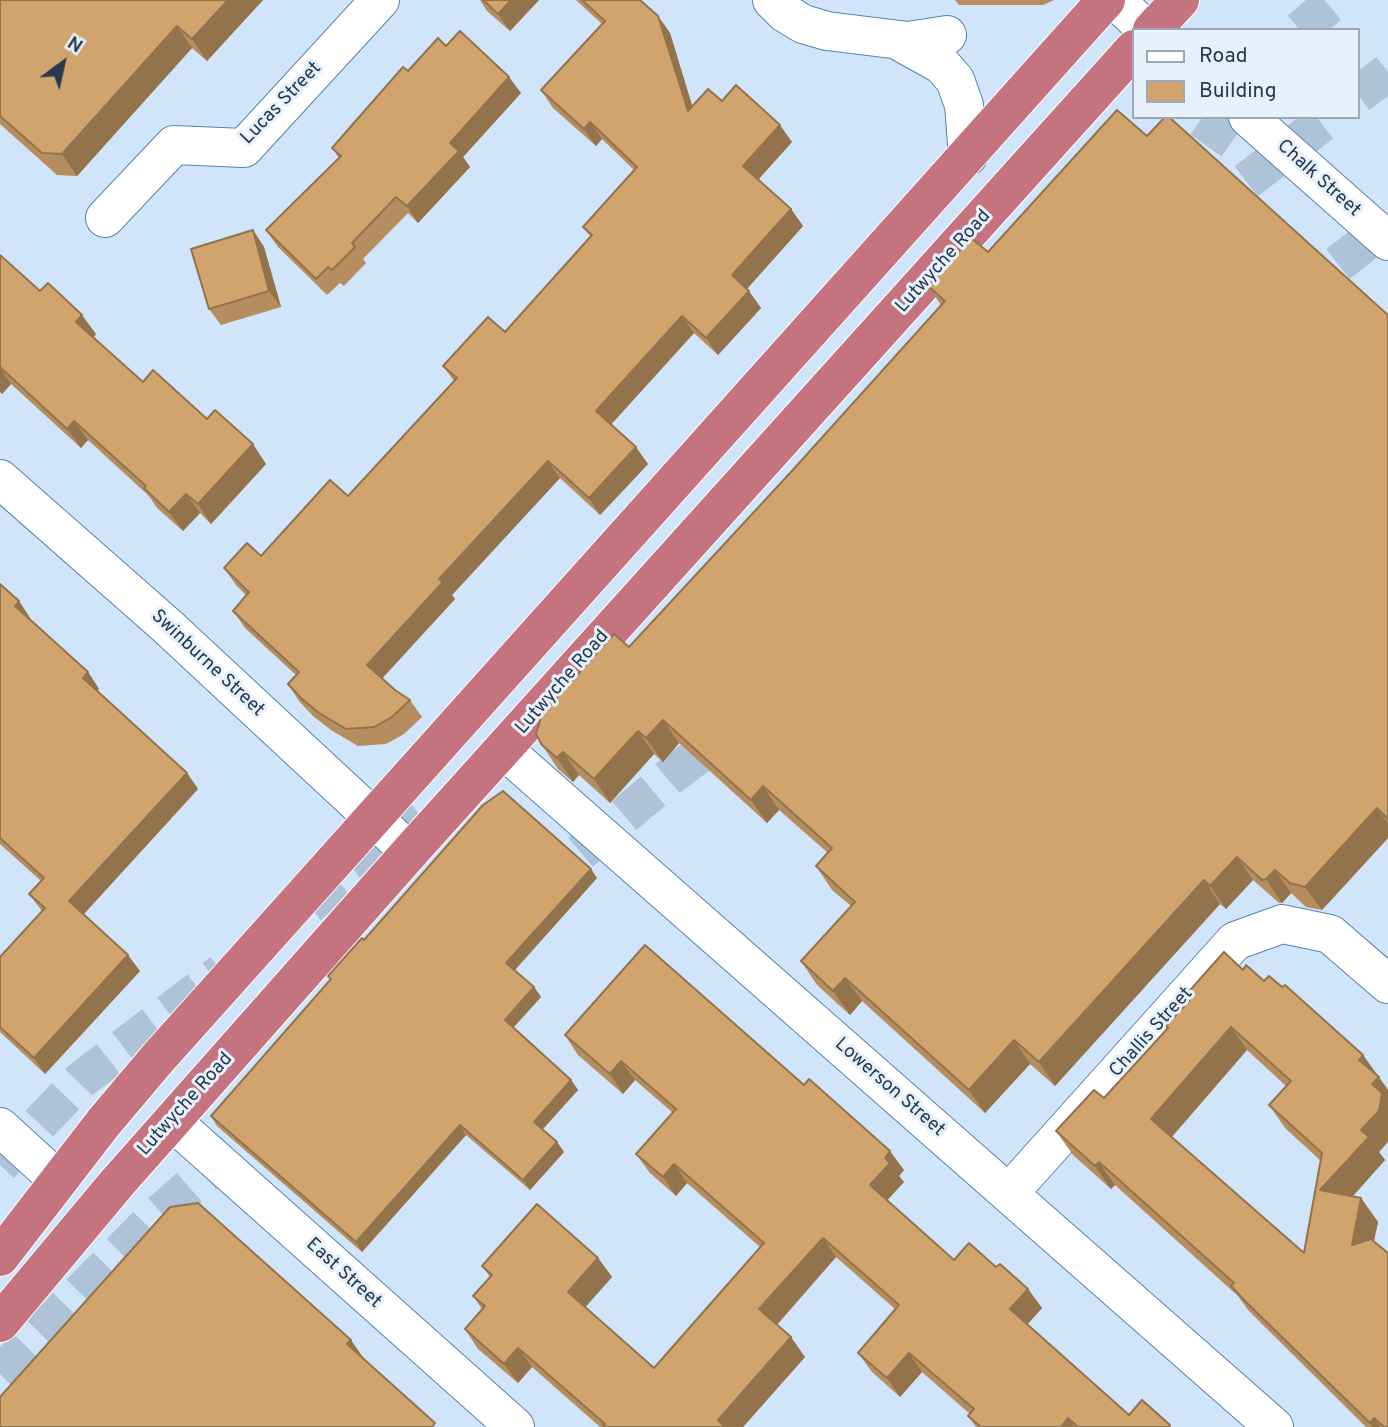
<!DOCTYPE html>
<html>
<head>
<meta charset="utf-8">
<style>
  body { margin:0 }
  #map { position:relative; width:1388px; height:1427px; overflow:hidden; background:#d1e5fa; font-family:Overpass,sans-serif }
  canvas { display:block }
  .legend { position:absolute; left:1132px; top:28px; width:228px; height:91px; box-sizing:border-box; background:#e7f1fc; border:2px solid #9aa8b7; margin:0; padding:9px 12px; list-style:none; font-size:21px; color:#273a4f }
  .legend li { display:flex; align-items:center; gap:14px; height:35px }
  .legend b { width:35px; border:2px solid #9aa8b7 }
  .north { position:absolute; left:28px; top:28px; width:70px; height:70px; -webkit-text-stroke:5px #e7f1fc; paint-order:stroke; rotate:33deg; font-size:19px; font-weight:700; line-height:28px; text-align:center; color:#273a4f }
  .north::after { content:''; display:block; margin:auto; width:24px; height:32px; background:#273a4f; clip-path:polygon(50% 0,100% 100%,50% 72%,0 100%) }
</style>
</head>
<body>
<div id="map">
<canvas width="1388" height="1427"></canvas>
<ul class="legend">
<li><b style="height:9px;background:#fff"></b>Road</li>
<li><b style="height:19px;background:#d2a46d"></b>Building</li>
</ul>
<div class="north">N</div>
</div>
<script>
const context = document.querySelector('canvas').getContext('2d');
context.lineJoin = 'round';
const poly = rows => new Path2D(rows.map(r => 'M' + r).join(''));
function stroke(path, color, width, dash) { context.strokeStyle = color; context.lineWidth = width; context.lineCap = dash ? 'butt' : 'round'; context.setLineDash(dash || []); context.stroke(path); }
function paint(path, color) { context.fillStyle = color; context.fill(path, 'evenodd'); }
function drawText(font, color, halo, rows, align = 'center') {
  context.font = font + ' Overpass,sans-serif'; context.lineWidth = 6; context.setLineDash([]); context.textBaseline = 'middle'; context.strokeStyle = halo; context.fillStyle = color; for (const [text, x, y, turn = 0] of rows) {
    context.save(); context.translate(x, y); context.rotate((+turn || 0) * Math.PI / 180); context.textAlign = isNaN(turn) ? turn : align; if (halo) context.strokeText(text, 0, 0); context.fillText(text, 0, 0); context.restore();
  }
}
stroke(poly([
  [1300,30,1335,0],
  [1358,95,1388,72],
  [1173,192,1226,117],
  [1201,216,1330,117],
  [1293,299,1388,225],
  [537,889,672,775,737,726],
  [309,905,422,818],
  [0,1165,81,1080,222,972],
  [0,1374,151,1221,278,1110]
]), '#afc3d8', 38, [38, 19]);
const street = poly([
  [772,0,785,13,803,24,827,31,908,41,947,35],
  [897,40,942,65,955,80,964,105,968,156],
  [105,218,174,145,244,148,380,0],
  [0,479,167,626,410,852],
  [504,750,1274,1427],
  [172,1121,515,1427],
  [0,1127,58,1180],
  [1009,1193,1235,941,1282,924,1330,934,1388,984]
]);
const secondary = poly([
  [1115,0,1147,30],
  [1248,117,1388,241]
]);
const highway = poly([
  [1152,30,1180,0],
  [0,1257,104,1122,158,1058,1106,0],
  [0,1323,117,1183,410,852,1134,49]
]);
stroke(street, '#5583b3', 40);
stroke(secondary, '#5583b3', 40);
stroke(highway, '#fff', 40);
stroke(street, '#fff', 38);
stroke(secondary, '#fff', 38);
stroke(highway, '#c4737f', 38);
paint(poly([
  [0,0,263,0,207,61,192,48,77,176,57,175,0,124],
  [480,0,539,0,510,31,487,11],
  [576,0,640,0,658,16,670,33,692,106,722,101,792,142,758,180,791,209,803,226,747,289,761,308,718,355,694,333,611,424,648,464,600,515,560,478,452,595,455,599,382,678,395,690,410,700,422,717,404,734,386,744,358,746,331,730,313,716,299,701,288,684,296,675,245,628,233,611,246,595,236,585,224,568,261,556,348,496,454,381,443,366,505,332,591,237,583,227,634,170,602,139,596,146,553,108,541,90,602,24],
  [955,0,1054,0,1043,5,959,5],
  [446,46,521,93,463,157,470,167,418,223,408,213,363,259,366,263,344,286,340,283,327,295,278,247,266,230,339,158,332,148,408,71],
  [1147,136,1388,315,1388,838,1322,910,1306,907,1291,893,1282,903,1279,903,1253,880,1226,909,1220,904,1055,1086,1030,1064,985,1113,862,1001,850,1015,817,985,801,961,851,906,832,890,816,866,828,853,779,810,767,823,679,743,663,762,654,754,610,803,579,775,573,782,558,769,542,745,629,647,791,472,941,305,928,286,988,252],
  [253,230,264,247,281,307,221,325,209,309],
  [0,255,40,291,96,334,94,337,143,382,207,419,266,464,211,524,200,513,183,531,157,508,149,496,88,440,81,448,11,384,2,394,0,392],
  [0,584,19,601,30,618,29,619,88,672,99,689,97,691,187,773,198,789,84,914,140,971,45,1074,0,1032,0,957,42,911,29,894,41,881,0,844],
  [597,878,515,970,534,987,541,997,513,1028,571,1080,578,1090,543,1129,557,1142,564,1152,530,1190,466,1135,362,1252,217,1126,211,1116,331,980,328,976,364,940],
  [1243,970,1264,981,1363,1055,1388,1090,1379,1152,1385,1160,1352,1197,1361,1198,1378,1222,1374,1241,1388,1427,1366,1427,1264,1326,1248,1310,1238,1296,1115,1185,1111,1189,1073,1155,1056,1131,1104,1098,1167,1028,1188,1002,1184,997],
  [1247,1050,1286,1086,1269,1105,1285,1128,1321,1161,1304,1253,1172,1137],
  [565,1035,804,1085,904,1170,899,1176,904,1182,887,1200,954,1260,996,1267,1028,1289,1042,1308,1027,1325,1129,1415,1170,1425,1171,1427,976,1427,968,1416,970,1414,922,1372,900,1397,872,1372,858,1353,895,1309,836,1257,777,1325,805,1357,743,1427,600,1427,532,1367,518,1383,478,1349,465,1329,482,1309,473,1296,490,1277,482,1266,598,1258,612,1277,585,1307,654,1368,760,1247,687,1183,676,1196,650,1173,636,1154,673,1113,635,1080,623,1094,578,1055]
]), '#b58d5e');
paint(poly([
  [228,0,263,0,207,61,192,39],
  [511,0,539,0,510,31,498,14],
  [658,16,670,33,699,128,688,111],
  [177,26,192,48,77,176,62,154],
  [509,77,521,93,463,157,470,167,418,223,407,206,450,143],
  [590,122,602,139,596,146,584,129],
  [780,125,792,142,755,183,743,166],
  [791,209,803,226,744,292,732,275],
  [253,230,264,247,281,307,269,291],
  [749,291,761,308,718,355,706,338],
  [82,315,96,334,90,341,76,322],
  [682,316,694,333,608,428,596,411],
  [0,368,11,384,2,394,0,391],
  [74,421,88,440,81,448,67,429],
  [253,444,266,464,211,524,198,504],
  [636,447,648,464,600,515,589,498],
  [548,461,560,478,452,595,455,599,379,682,367,665,439,579],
  [186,494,200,513,183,531,169,512],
  [19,601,30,618,26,622,15,606],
  [88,672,99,689,94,694,83,678],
  [663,720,679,743,663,762,646,738],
  [638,731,654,754,610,803,594,779],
  [563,752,579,775,573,782,557,758],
  [187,773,198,789,81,917,69,901],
  [763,786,779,810,767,823,751,800],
  [1377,808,1388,824,1388,838,1322,910,1305,887],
  [1237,857,1253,880,1226,909,1210,886],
  [591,869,597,878,513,972,506,963],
  [1275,870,1291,893,1282,903,1266,879],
  [1204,880,1220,904,1055,1086,1039,1062],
  [128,955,140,971,45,1074,34,1058],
  [845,978,862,1001,850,1015,833,991],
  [534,987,541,997,511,1030,505,1020],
  [1231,1027,1247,1050,1167,1142,1151,1119],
  [1014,1040,1030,1064,985,1113,969,1090],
  [1363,1055,1388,1090,1388,1142,1379,1152,1385,1160,1337,1214,1320,1190,1372,1084,1359,1060],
  [621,1061,635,1080,623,1094,610,1074],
  [571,1080,578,1090,541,1131,534,1122],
  [460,1125,466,1135,362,1252,356,1242],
  [557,1142,564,1152,530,1190,523,1180],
  [890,1151,904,1170,899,1176,904,1182,883,1205,870,1185,885,1158],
  [1099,1162,1115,1185,1111,1189,1095,1166],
  [674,1164,687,1183,676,1196,663,1177],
  [1361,1198,1378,1222,1368,1268,1352,1245],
  [823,1238,836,1257,773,1329,759,1309],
  [598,1258,612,1277,582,1311,568,1292],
  [1028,1289,1042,1308,1023,1329,1010,1309],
  [791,1337,805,1357,743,1427,722,1427,718,1420],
  [351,1340,367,1363,347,1344],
  [518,1348,532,1367,518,1383,504,1364],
  [909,1353,922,1372,900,1397,887,1378],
  [1068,1418,1074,1427,1061,1427],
  [1374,1418,1380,1427,1373,1427,1370,1423]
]), '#93734c');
const building = poly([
  [0,0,228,0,192,39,177,26,62,154,42,153,0,116,0,0],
  [483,0,511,0,498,14,483,0],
  [582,0,640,0,658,16,688,111,708,89,722,101,736,85,780,125,743,166,791,209,732,275,749,291,706,338,682,316,596,411,636,447,589,498,548,461,439,579,443,582,367,665,395,690,410,700,392,717,374,727,346,729,319,713,302,699,288,684,299,672,233,611,249,592,224,568,247,543,261,556,330,480,348,496,457,378,443,366,488,317,505,332,592,235,583,227,637,167,590,122,584,129,541,90,605,21,582,0],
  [460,31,509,77,450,143,459,151,407,206,396,197,352,243,355,247,332,270,328,267,316,279,266,230,341,156,332,148,403,67,408,71,438,38,446,46,460,31],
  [1117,110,1147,136,1165,117,1169,117,1388,315,1388,819,1377,808,1305,887,1290,883,1275,870,1266,879,1262,880,1237,857,1210,886,1204,880,1039,1062,1014,1040,969,1090,845,978,833,991,801,961,855,902,816,866,832,848,763,786,751,800,663,720,646,738,638,731,594,779,563,752,557,758,542,745,536,734,542,714,614,634,629,647,791,472,945,301,928,286,971,238,988,252,1117,110],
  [253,230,269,291,209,309,191,249,253,230],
  [0,255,40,291,48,283,82,315,76,322,143,382,153,370,207,419,215,410,253,444,198,504,186,494,169,512,144,488,146,486,74,421,67,429,0,367,0,255],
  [0,584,19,601,15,606,88,672,83,678,187,773,69,901,128,955,34,1058,0,1027,0,957,45,908,29,894,44,878,0,838,0,584],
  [503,791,591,869,506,963,534,987,505,1020,571,1080,534,1122,557,1142,523,1180,460,1125,356,1242,211,1116,331,979,328,976,362,938,364,940,483,805,503,791],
  [645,945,804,1085,809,1079,890,1151,885,1158,890,1163,870,1185,954,1260,969,1243,996,1267,1000,1264,1028,1289,1010,1309,1129,1415,1142,1400,1170,1425,1169,1427,1078,1427,1068,1418,1061,1427,981,1427,968,1416,974,1409,909,1353,887,1378,858,1353,899,1305,823,1238,759,1309,791,1337,718,1420,725,1427,605,1427,603,1425,605,1424,518,1348,504,1364,465,1329,485,1306,473,1296,492,1275,482,1266,537,1204,598,1258,568,1292,654,1368,764,1243,674,1164,663,1177,636,1154,676,1109,621,1061,610,1074,565,1035,645,945],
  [1224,952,1243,970,1246,965,1264,981,1269,976,1282,987,1285,985,1363,1055,1359,1060,1379,1077,1372,1084,1382,1093,1379,1111,1361,1130,1369,1137,1320,1190,1361,1198,1352,1245,1371,1239,1388,1253,1388,1427,1384,1427,1374,1418,1370,1423,1247,1303,1231,1286,1234,1283,1099,1162,1095,1166,1056,1131,1094,1090,1104,1098,1168,1028,1166,1026,1189,1001,1184,997,1224,952],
  [1231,1027,1291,1081,1269,1105,1322,1153,1304,1253,1151,1119,1231,1027],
  [198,1203,351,1340,347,1344,435,1423,432,1427,0,1427,0,1397,170,1207,198,1203]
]);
paint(building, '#d2a46d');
stroke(building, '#93734c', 2);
drawText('19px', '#273a4f', '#e7f1fc', [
  ["Lucas Street",282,104,-46],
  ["Chalk Street",1318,179,42],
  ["Lutwyche Road",944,262,-48],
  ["Swinburne Street",207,664,43],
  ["Lutwyche Road",563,683,-49],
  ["Challis Street",1152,1033,-48],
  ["Lowerson Street",889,1088,41],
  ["Lutwyche Road",186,1105,-48],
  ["East Street",343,1274,42]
]);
</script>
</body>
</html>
